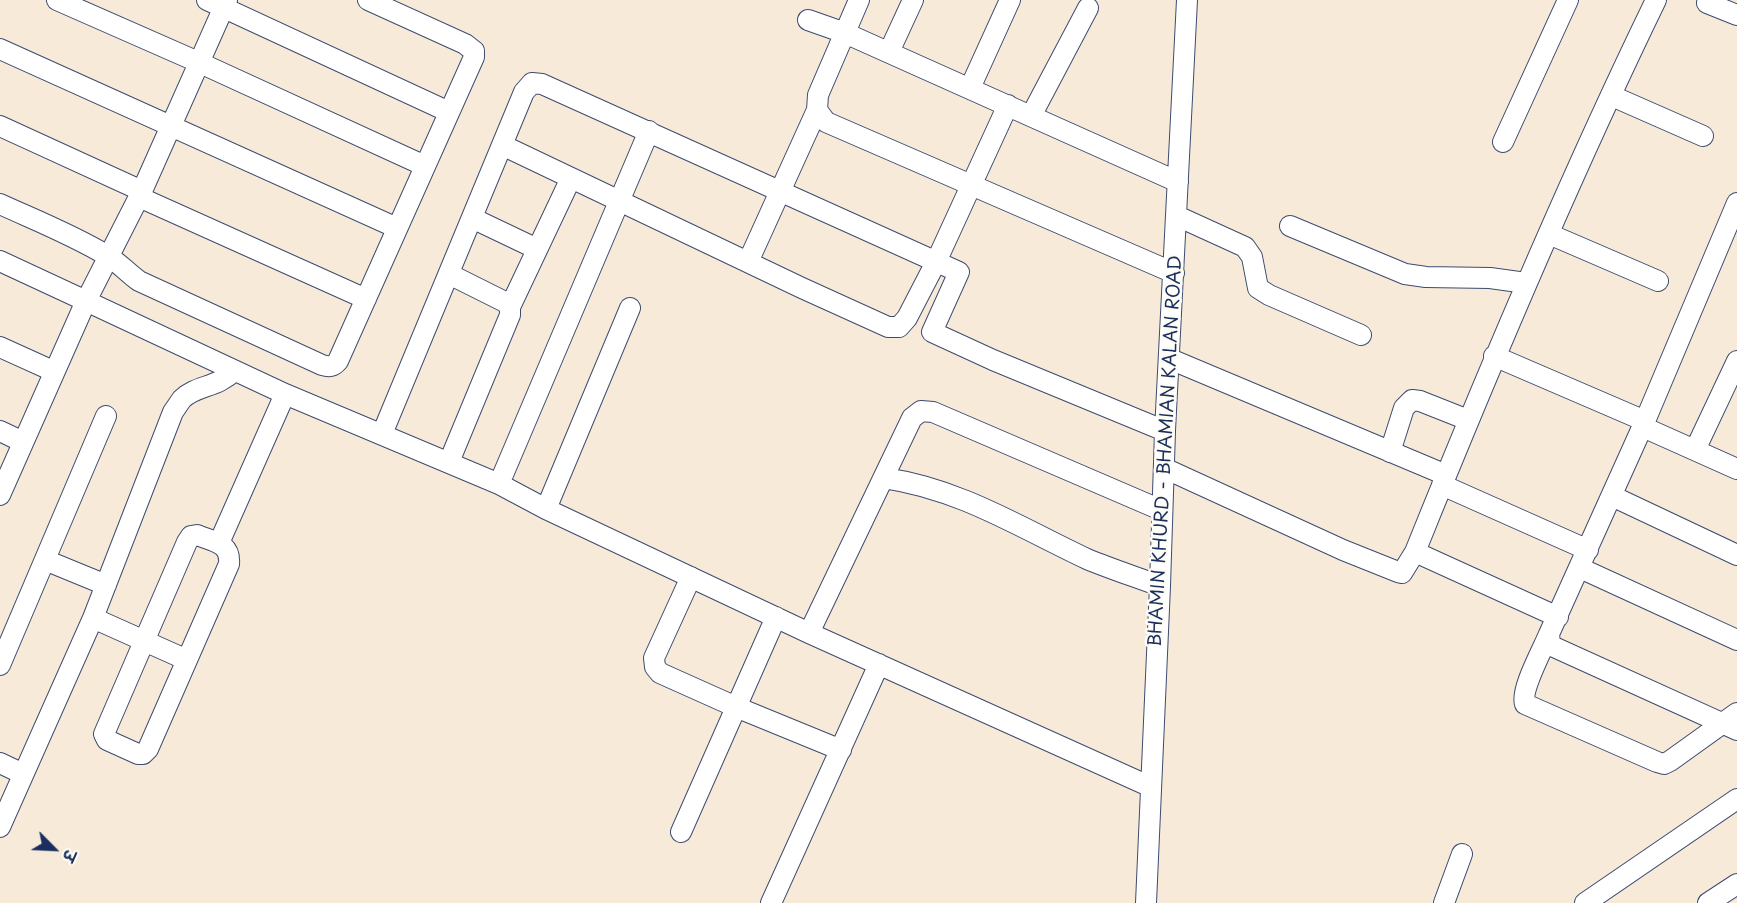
<!DOCTYPE html>
<meta charset="utf-8">
<style>
body{margin:0}
#map{position:relative;width:1737px;height:903px;overflow:hidden;background:#f8ead8;font-family:"Playpen Sans","Playpen Sans Deva",sans-serif}
canvas{display:block}
.north{position:absolute;left:24px;top:819px;width:60px;height:60px;-webkit-text-stroke:4px #fdfcf7;paint-order:stroke;rotate:114deg;font-size:16px;font-weight:700;line-height:24px;text-align:center;color:#1b2f5e}
.north::after{content:'';display:block;margin:auto;width:21px;height:27px;background:#1b2f5e;clip-path:polygon(50% 0,100% 100%,50% 72%,0 100%)}
</style>
<div id="map">
<canvas width="1737" height="903"></canvas>
<div class="north">उ</div>
</div>
<script>
const ctx = document.querySelector('canvas').getContext('2d');
ctx.lineJoin = 'round';
function strokePath(path, color, width, dash) { ctx.strokeStyle = color; ctx.lineWidth = width; ctx.lineCap = dash ? 'butt' : 'round'; ctx.setLineDash(dash || []); ctx.stroke(path); }
function label(font, color, halo, rows, align = 'center') {
  ctx.font = font + ' "Playpen Sans",sans-serif'; ctx.lineWidth = 5; ctx.setLineDash([]); ctx.textBaseline = 'middle'; ctx.strokeStyle = halo; ctx.fillStyle = color; for (const [text, x, y, turn = 0] of rows) {
    ctx.save(); ctx.translate(x, y); ctx.rotate((+turn || 0) * Math.PI / 180); ctx.textAlign = isNaN(turn) ? turn : align; if (halo) ctx.strokeText(text, 0, 0); ctx.fillText(text, 0, 0); ctx.restore();
  }
}
const minor = new Path2D(`
 M57,0L198,62L425,166
 M207,0L449,112
 M859,0L818,95L817,110L826,122L1174,273
 M1707,3L1737,15
 M808,20L845,33L1178,182
 M0,49L397,228
 M889,52L913,0
 M970,88L1010,0
 M1612,96L1703,136
 M1031,116L1088,8
 M0,126L142,191
 M1503,142L1568,0
 M502,145L802,288L888,327H899L907,318L936,262L1008,105
 M139,197L366,299
 M1737,203L1645,421L1549,634L1550,644L1554,647L1737,730
 M0,204C35,220 73,235 106,255C118,262 128,273 139,281L322,365C329,367 333,367 338,361L474,57V51L465,44L368,0
 M1177,216L1245,247L1252,257L1258,288L1269,295L1361,335
 M472,218L537,249
 M1290,226L1405,274L1426,277L1490,278L1526,283
 M1549,234L1658,281
 M0,261L86,301L142,191L227,0
 M748,262L817,110
 M449,274L505,302L510,307V315L449,462
 M510,307L571,178
 M0,347L53,371
 M1494,356L1645,421
 M1170,359L1446,475
 M1643,427L1737,469
 M0,431L23,442
 M382,434L524,92L532,83L542,84L959,272L932,332L993,360L1165,431
 M1695,450L1737,361
 M1390,452L1404,408L1412,400L1420,401L1468,420
 M1164,468L1343,550L1398,572L1402,573L1415,552C1490,366 1568,181 1656,0
 M884,478C960,489 1019,527 1087,559C1111,569 1136,577 1160,586
 M499,484L649,131
 M1442,485L1588,550
 M0,495L86,301L285,394L499,484L546,509L809,633L1151,787
 M1612,496L1737,555
 M546,509L630,308
 M197,535C214,542 231,543 229,564L148,749L143,754H138L107,740L104,734L187,542L191,536Z
 M219,543L285,394
 M1415,552L1558,617
 M45,560L106,585
 M1580,568L1737,640
 M691,577L654,658L655,667L660,673L736,707L841,750
 M93,618L187,660
 M809,633L912,418L921,411L933,412L1161,510
 M1549,634C1543,649 1520,690 1525,704L1657,762L1664,764L1670,761L1737,713
 M0,665L106,416
 M0,763L23,774
 M0,827L93,618L173,412C176,408 179,403 182,399C196,385 217,388 234,371
 M681,832L776,617
 M771,903L879,664
 M1146,903L1160,586L1165,431L1187,0
 M1444,903L1462,854
 M1585,903L1737,799
 M1708,903L1737,884`);
strokePath(minor, '#3c4b70', 22);
strokePath(minor, '#fff', 20);
label('18px', '#1b2f5e', '#fdfcf7', [
 ["BHAMIN KHURD - BHAMIAN KALAN ROAD",1166,451,-87]
]);
</script>
